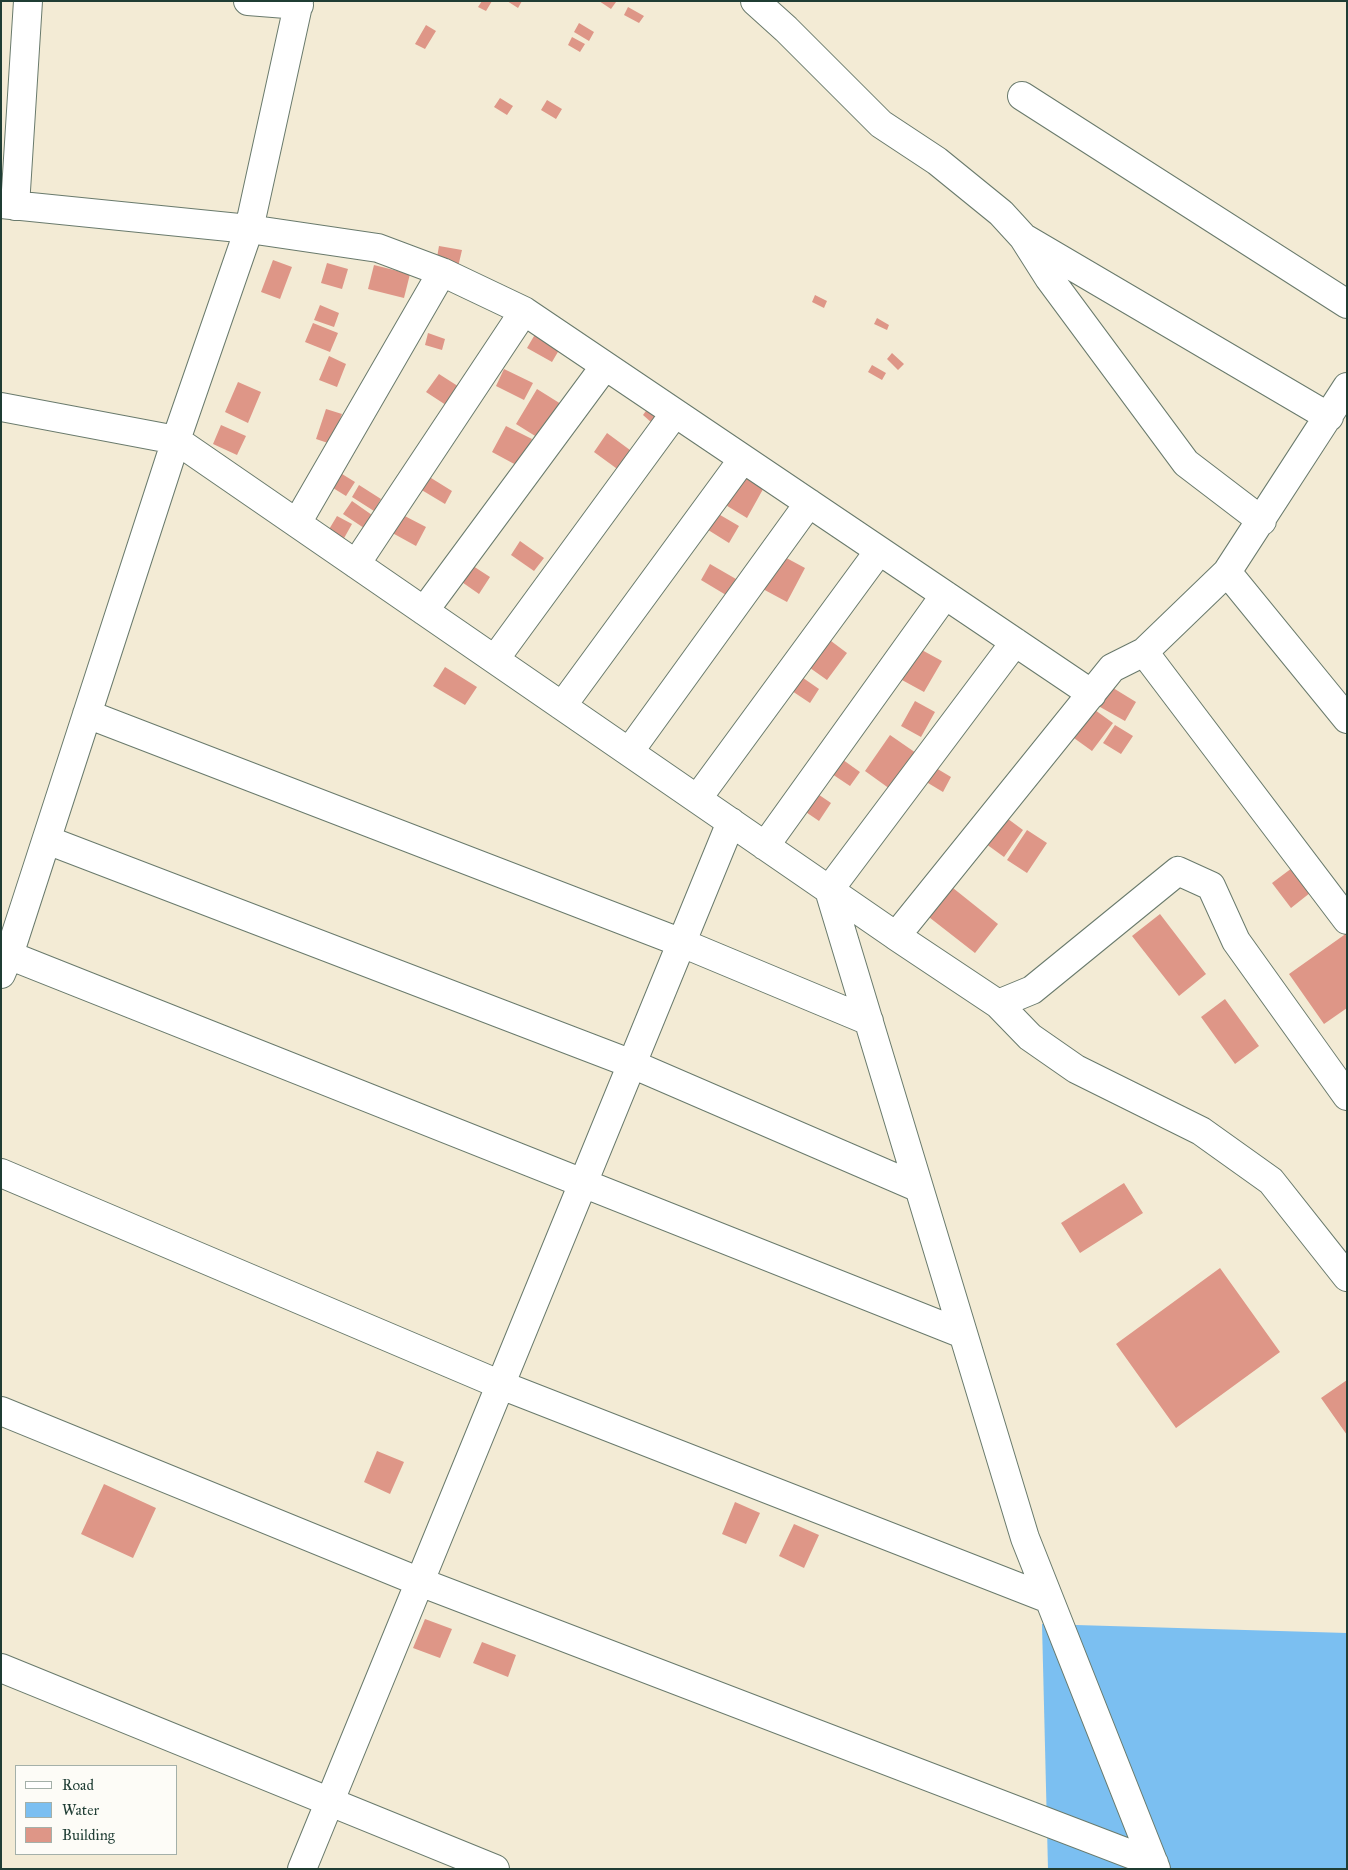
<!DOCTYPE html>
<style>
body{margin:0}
#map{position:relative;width:1348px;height:1870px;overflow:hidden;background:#f3ebd5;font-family:"IM FELL Great Primer",serif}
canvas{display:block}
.frame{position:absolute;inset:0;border:2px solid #1f3d34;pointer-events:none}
.legend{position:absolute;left:15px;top:1765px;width:162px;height:90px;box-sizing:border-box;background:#fdfcf7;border:1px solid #a4b0a9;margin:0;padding:6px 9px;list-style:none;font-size:15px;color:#1f3d34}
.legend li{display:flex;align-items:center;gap:10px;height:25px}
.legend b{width:25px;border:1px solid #a4b0a9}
</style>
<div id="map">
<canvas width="1348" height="1870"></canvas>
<div class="frame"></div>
<ul class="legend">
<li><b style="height:6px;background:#fff"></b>Road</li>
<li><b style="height:14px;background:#7bbff1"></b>Water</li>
<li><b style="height:14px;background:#de9687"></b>Building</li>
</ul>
</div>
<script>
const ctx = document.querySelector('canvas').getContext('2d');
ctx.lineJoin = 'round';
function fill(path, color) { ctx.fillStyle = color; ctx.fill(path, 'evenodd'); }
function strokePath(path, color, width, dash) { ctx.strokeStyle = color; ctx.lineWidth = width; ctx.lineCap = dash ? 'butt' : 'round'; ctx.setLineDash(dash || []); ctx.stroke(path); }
fill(new Path2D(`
 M1042,1624L1347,1633V1869H1048Z`), '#7bbff1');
fill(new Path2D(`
 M482,1H492L486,11L478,7Z
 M507,1H522L518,8Z
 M599,1H615L616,2L611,9Z
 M628,7L644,16L639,23L624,15Z
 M579,23L594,32L589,41L574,32Z
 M426,25L436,31L425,49L415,44Z
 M572,37L585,44L580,52L568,45Z
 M500,98L513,106L507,115L494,107Z
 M547,100L562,109L556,119L541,110Z
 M439,246L462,250L458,267L436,263Z
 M273,260L292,267L280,299L261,292Z
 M327,263L348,269L342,289L321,283Z
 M374,265L410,274L404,298L368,289Z
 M815,295L827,301L824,308L812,302Z
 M320,305L339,313L334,327L314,320Z
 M877,318L889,325L887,330L874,324Z
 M313,323L338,333L330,352L305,342Z
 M537,331L562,345L552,362L527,348Z
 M428,333L445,339L442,350L425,345Z
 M892,353L904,364L898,370L887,359Z
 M329,356L346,364L337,387L319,380Z
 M872,365L886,373L882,380L868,372Z
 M504,369L533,383L524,400L496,386Z
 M439,374L464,390L452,409L426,392Z
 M238,382L261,392L248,423L225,412Z
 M537,389L561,404L540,439L516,424Z
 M653,401L664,409L652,423L643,415Z
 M326,409L342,414L331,444L316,439Z
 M221,425L246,436L237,455L213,444Z
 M506,426L532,439L518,466L492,452Z
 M607,433L634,453L620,471L594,452Z
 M334,469L355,482L346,496L325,483Z
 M745,469L767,482L747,518L724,504Z
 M423,473L452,491L445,504L415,486Z
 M359,485L381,499L374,511L352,497Z
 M352,501L372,515L364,528L343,514Z
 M397,512L426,527L416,546L387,530Z
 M715,512L739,526L729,543L705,528Z
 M337,516L352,524L343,540L328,531Z
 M520,541L544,558L534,571L511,555Z
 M779,554L805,568L787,602L761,588Z
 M470,564L490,577L479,594L459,580Z
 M710,564L736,579L726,595L701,580Z
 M823,635L847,653L827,680L803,663Z
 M920,649L942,661L924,692L902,680Z
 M445,667L477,687L465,705L433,686Z
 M796,673L819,689L810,703L786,687Z
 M1105,683L1136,702L1125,721L1093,703Z
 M915,701L935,712L921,737L901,726Z
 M1088,705L1113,723L1092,751L1067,733Z
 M1115,725L1133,736L1121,754L1103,743Z
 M890,735L916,753L890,789L865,771Z
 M839,757L860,772L850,786L829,772Z
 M931,765L951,777L943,792L923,780Z
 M809,788L831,803L819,821L797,806Z
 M1000,813L1023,830L1004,857L982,841Z
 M1027,830L1047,843L1027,873L1007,860Z
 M1296,865L1315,889L1291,908L1272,883Z
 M948,884L998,924L975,953L925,914Z
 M1160,914L1206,974L1179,996L1132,936Z
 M1347,933V1008L1324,1024L1289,974Z
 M1225,999L1259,1046L1235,1064L1201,1017Z
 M1124,1183L1143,1213L1080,1253L1061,1223Z
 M1220,1268L1280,1352L1176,1428L1116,1344Z
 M1347,1380V1435L1321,1398Z
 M377,1451L404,1462L390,1494L364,1482Z
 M104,1484L156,1508L133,1558L81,1534Z
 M735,1502L760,1513L746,1544L722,1534Z
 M794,1524L819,1535L804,1568L779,1556Z
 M425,1619L452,1629L440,1658L413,1648Z
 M482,1642L516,1655L508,1677L473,1663Z`), '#de9687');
const street = new Path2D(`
 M248,1L299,5
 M299,1L249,229L176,440L896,936L1112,668L1144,652L1227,572L1347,387
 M755,1L786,29L881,124L937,161L1001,213L1023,237L1049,278L1186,463L1262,521
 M1022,96L1347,304
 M1,204L249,229L378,248L442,272L524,311L1092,694
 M15,206L28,1
 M1026,239L1329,417
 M1,407L176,440L9,955L1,974
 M297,523L442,272
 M356,564L524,311
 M1227,572L1347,719
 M424,611L605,366
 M1015,642L829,890L1025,1538L1156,1869
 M1144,652L1347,920
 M495,659L675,413
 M562,706L743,459
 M87,714L682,943L869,1021
 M629,752L809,503
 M697,799L879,551
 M47,840L632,1064L919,1188
 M765,846L945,595
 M896,936L998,1004L1032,990L1178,871L1211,886L1236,941L1347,1096
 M1,952L963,1334
 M998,1004L1030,1037L1076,1069L1201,1131L1271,1181L1347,1277
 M1,1173L501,1385L1049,1599
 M1,1411L420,1582L1154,1863
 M1,1668L495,1869
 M302,1869L731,822`);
strokePath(street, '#697a6c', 30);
strokePath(street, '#fff', 28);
</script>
